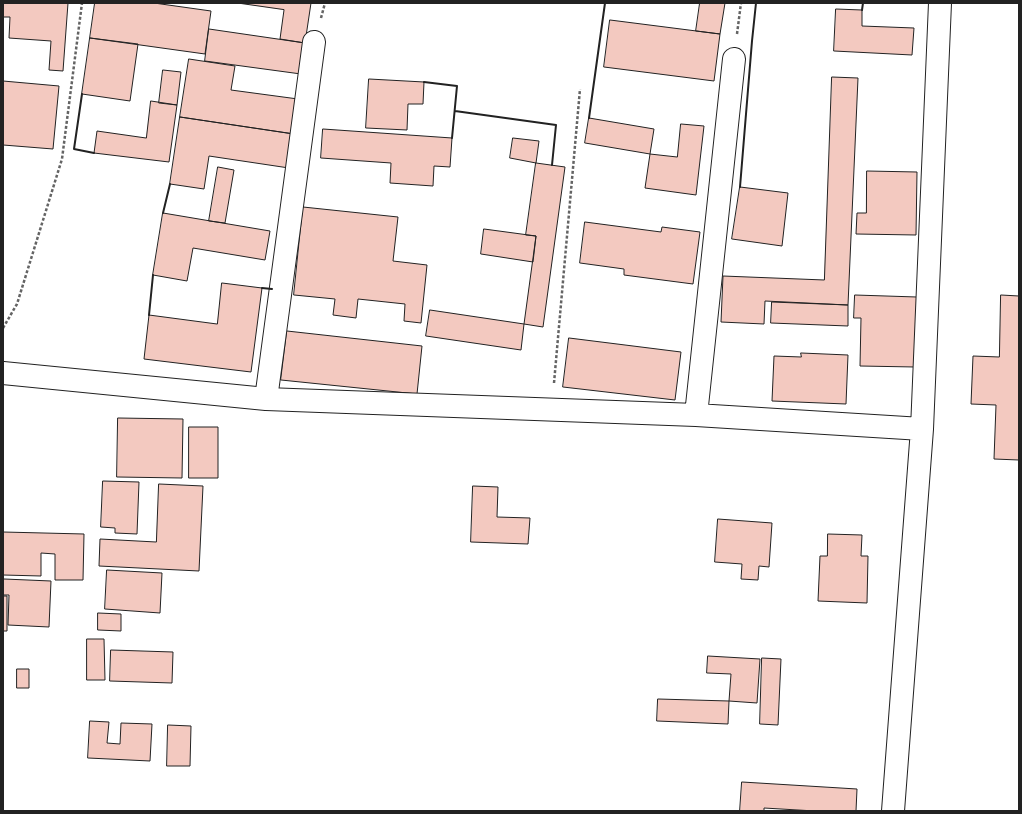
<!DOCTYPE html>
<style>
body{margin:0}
#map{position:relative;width:1022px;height:814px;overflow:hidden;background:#fff;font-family:"Libre Baskerville",serif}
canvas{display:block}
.frame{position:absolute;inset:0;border:4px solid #222;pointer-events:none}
</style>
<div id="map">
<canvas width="1022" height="814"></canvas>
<div class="frame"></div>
</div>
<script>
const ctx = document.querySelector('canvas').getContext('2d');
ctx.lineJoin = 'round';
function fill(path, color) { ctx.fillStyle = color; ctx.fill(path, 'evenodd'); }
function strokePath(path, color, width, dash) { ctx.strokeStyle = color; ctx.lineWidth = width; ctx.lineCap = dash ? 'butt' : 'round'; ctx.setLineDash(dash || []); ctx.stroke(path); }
const building = new Path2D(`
 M3,3H68L63,71L49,70L51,41L9,38L10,17H3Z
 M95,3H154L211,11L205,54L90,38Z
 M238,3H311L305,43L280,39L284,10Z
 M700,3H725L720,34L696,31Z
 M836,9L862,10V26L914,28L912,55L834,51Z
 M610,20L720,34L714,81L604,67Z
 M209,29L305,43L301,74L205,61Z
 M90,38L138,44L130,101L82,94Z
 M189,59L235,66L231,90L298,99L294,134L180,117Z
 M163,70L181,72L177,105L159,103Z
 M832,77L858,78L848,305L765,301L764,324L721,322L723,276L824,280Z
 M369,79L424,82L423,104H408L407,130L366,128Z
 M3,81L59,86L53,149L3,145Z
 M151,101L177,105L169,162L94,153L97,131L146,138Z
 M180,117L294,134L289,168L209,156L204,189L170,184Z
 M589,118L654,129L650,154L585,143Z
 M681,124L704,126L696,195L645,188L650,154L677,157Z
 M323,129L452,138L450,167L434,166L433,186L390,183L391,163L321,158Z
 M513,138L539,141L536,163L510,158Z
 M536,163L565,167L543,327L524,324L536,236L526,235Z
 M218,167L234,170L225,223L209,221Z
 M867,171L917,172L916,235L856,234L857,213H866Z
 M740,187L788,193L782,246L732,239Z
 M303,207L398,217L393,261L427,265L421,323L404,321L405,304L358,299L356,318L333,315L335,299L294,295Z
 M163,213L270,231L265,260L193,248L187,281L153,275Z
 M585,222L661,232L662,227L700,232L693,284L624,275V269L580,263Z
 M484,229L536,236L533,262L481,254Z
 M222,283L262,288L251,372L144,359L149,315L217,324Z
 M855,295L917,297L915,367L860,366L861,318H854Z
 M1001,295L1019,296V460L994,459L996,405L971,404L973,356L999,357Z
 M772,302L848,305V326L771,323Z
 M430,310L524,324L521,350L426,336Z
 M287,331L422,346L417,394L281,380Z
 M569,338L681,352L675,400L563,387Z
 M801,353L848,355L846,404L772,401L774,356L801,357Z
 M118,418L183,419L182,478L117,477Z
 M189,427H218V478H189Z
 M103,481L139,482L137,534L115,533V528L101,527Z
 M159,484L203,486L199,571L99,566L100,539L156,542Z
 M473,486L498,487L497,517L530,518L528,544L471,542Z
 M718,519L772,523L769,567L759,566L758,580L741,579L742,564L715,562Z
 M3,532L84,534L83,580H55V554L41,553V576L3,575Z
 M828,534L862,535L861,556H868L867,603L818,601L820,556H827Z
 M107,570L162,573L160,613L105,609Z
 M4,579L51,581L49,627L8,625L9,595H3Z
 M3,596H7V631H3Z
 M98,613L121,614V631L98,630Z
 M87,639H104L105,680H87Z
 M111,650L173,652L172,683L110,681Z
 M708,656L760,659L757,703L729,701L731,674L707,673Z
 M762,658L781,659L778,725L760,724Z
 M17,669H29V688H17Z
 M658,699L729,701L728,724L657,721Z
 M90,721L109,722L107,743L120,744L121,723L152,724L150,761L88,758Z
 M168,725L191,726L190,766H167Z
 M742,782L857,789L856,811H815L764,808V811H740Z`);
fill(building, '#f3c9c0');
strokePath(building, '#222', 1);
const minor = new Path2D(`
 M3,373L266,399L696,415L922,429
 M266,399L314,42
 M696,415L734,59
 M893,811L922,429L940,3`);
strokePath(minor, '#222', 24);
strokePath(new Path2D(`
 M321,18L325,3
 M737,34L741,3
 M3,328L17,304L62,159L82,3
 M554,383L580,89`), '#646464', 2.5, [3, 2]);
strokePath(minor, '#fff', 22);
strokePath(new Path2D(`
 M862,10L863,3
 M424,82L457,86L452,138
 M82,94L74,149L94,153
 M455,111L556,125L552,165
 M589,118L605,3
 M740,187L752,41L756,3
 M163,213L170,184
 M262,288L272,289
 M149,315L153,275`), '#222', 2);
</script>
